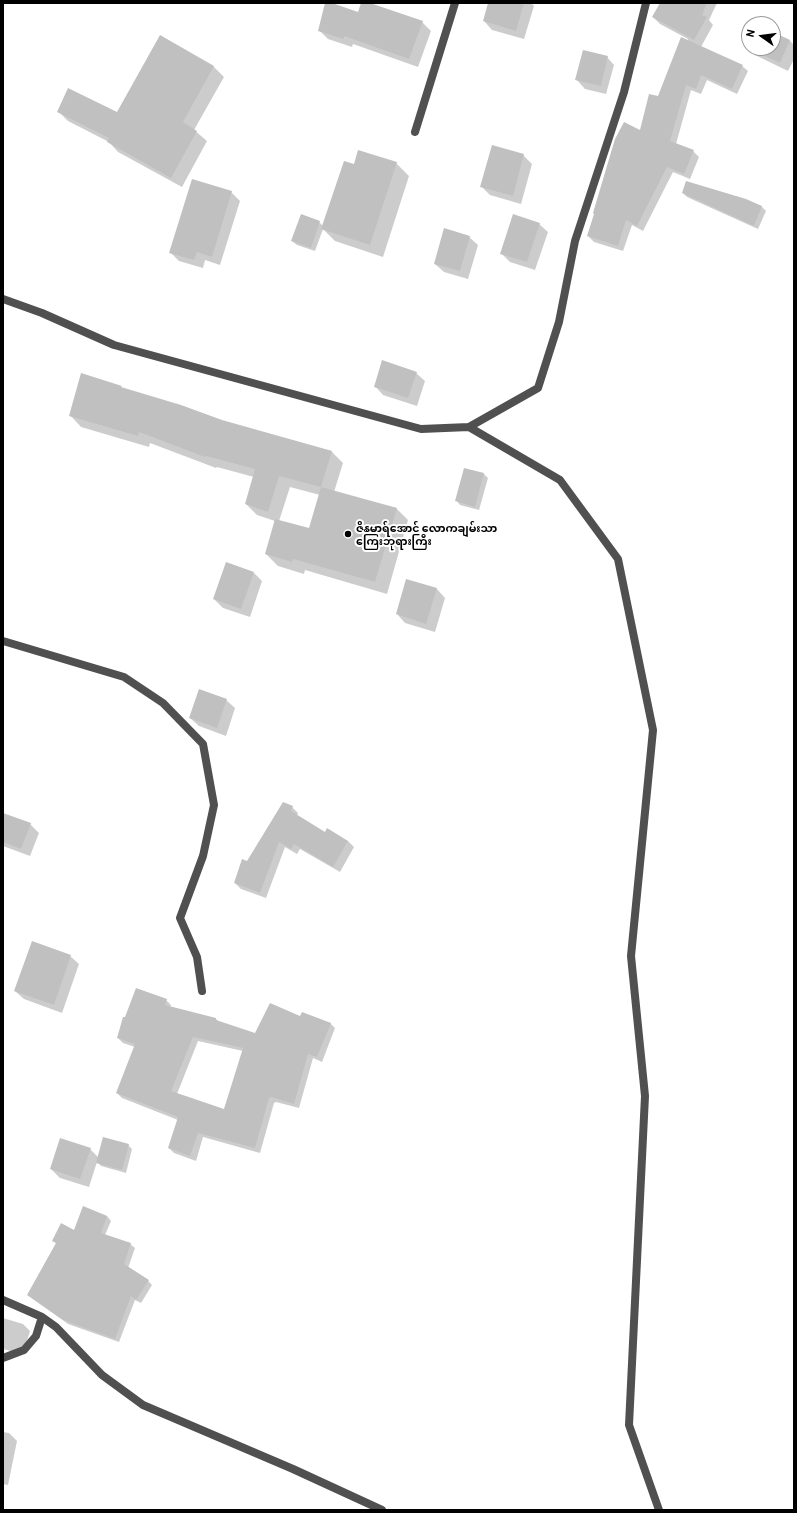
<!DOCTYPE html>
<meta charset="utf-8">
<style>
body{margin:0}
#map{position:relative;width:797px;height:1513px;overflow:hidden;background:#fff;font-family:Barlow,sans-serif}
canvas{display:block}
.frame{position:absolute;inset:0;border:4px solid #000;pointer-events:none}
.north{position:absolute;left:741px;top:16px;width:40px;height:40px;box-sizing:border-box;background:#fff;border:1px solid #999;border-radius:50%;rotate:284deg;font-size:11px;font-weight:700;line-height:16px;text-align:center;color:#000}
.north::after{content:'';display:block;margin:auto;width:14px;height:18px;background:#000;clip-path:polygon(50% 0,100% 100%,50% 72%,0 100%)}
</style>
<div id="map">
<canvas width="797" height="1513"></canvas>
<div class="frame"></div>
<div class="north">N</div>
</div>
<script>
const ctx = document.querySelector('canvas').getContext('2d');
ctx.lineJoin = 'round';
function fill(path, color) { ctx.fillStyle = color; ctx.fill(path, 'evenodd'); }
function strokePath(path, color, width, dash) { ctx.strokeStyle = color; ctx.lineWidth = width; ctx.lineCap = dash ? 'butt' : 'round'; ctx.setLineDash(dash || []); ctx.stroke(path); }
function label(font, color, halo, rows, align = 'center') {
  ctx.font = font + ' Barlow,"Noto Sans Myanmar",sans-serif'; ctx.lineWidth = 4; ctx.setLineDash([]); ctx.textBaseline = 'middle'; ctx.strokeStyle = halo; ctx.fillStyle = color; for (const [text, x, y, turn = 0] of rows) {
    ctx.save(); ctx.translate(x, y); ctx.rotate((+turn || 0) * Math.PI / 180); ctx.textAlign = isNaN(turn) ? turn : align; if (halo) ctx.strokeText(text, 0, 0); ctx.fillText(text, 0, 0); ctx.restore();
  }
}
fill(new Path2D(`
 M326,3L358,14L362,3H367L422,22L431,31L418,67L353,44L352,47L328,39L319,30Z
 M489,3H531L534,6L524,39L492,30L484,21Z
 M661,3H717L709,20L713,25L701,47L742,66L748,71L737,94L707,80L701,94L691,90L676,144L693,151L699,157L690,179L673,172L643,231L632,225L623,251L594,242L588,236L640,131L688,39L660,24L653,17Z
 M773,33L790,41L794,45V59L788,71L755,55L746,47L749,40V48H773Z
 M160,37L214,67L224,77L194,130L207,141L182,187L118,152L109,142L68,121L58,111L117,113Z
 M606,56L614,65L606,94L585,89L577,80Z
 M523,155L532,164L521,204L490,195L481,186Z
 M396,163L409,176L383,257L335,241L323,229L315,251L297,245L292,241L319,222L323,226Z
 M231,192L240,201L220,265L205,260L203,268L179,261L170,252Z
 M683,193L746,200L762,207L766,211L758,229L687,197Z
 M539,224L548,232L535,270L510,262L501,253Z
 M469,237L478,245L468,279L444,272L435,264Z
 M416,373L425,381L417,406L383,395L375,386Z
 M121,387L123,389L222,421L331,451L343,463L334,492L396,508L408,520L387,594L305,570L304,574L278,566L266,554L275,521L257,515L246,504L254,477L217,467L216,468L150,443L149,447L81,427L70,415ZM290,487L320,495L310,530L279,521Z
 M465,469L484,474L488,478L479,510L460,505L456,500Z
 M254,573L262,581L250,617L223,608L214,599Z
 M437,589L445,598L435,632L405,623L397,614Z
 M226,700L235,708L226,736L199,726L190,718Z
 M292,807L298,813L297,816L326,834L348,841L354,847L340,872L300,849L297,854L285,847L266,898L241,889L235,883L247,862Z
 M3,814L30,824L39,833L30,856L3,846Z
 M70,956L79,964L62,1013L24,999L15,991Z
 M166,1000L171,1005L170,1008L216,1019L219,1022L256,1035L301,1018L330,1023L335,1028L322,1062L313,1058L299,1108L276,1102L274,1103L260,1153L203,1137L196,1161L174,1153L169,1148L178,1120L122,1098L117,1093L135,1047L123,1043L118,1038ZM198,1041L243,1051L224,1110L177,1094Z
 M128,1145L132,1149L126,1173L101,1166L97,1162L89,1187L60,1178L51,1169L90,1149L99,1158Z
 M84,1207L107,1216L111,1221L105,1235L130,1244L135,1248L128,1268L148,1281L152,1285L141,1303L135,1300L119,1342L68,1324L28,1295L57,1244L53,1241L74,1231Z
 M3,1318L23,1324L30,1331L23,1354L3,1349Z
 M3,1432L9,1433L17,1441L8,1485L3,1484Z`), '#0003');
fill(new Path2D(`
 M325,3H332L358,12L361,3H370L423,21L409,59L344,36V39L318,31Z
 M488,3H524L516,31L483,21Z
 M660,3H707L702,15L707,17L694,40L652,17Z
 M773,32L790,40L780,63L745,47L749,38V48H773Z
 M160,35L214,66L183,122L197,131L171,178L107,142L109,138L57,112L68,88L117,112Z
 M681,37L743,65L732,89L701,75L696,89L686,85L670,141L694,150L684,174L667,167L637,226L626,220L618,246L587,236L594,214L593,213L615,139L624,122L640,130L649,94L658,96Z
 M583,50L608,56L601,86L575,80Z
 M492,145L524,154L513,196L480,187Z
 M358,150L397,162L370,245L321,229L344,161L354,164Z
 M192,179L232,191L212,257L197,252L194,260L169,253Z
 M686,181L746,199L762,206L754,226L682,193Z
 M301,214L320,221L311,248L291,241Z
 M513,214L540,223L527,262L500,254Z
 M444,228L470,236L460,271L434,264Z
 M382,360L417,372L408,398L374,387Z
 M81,373L122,386L121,387L181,405L222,420L332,451L321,487L279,476L268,512L245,504L255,469L206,456L205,457L139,432L138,436L69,416Z
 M464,468L484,473L475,507L455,501Z
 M321,487L397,508L375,582L293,559L292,562L265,554L275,519L309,528Z
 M226,562L254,572L241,609L213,599Z
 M406,579L437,588L426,624L396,614Z
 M199,689L227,699L217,728L189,718Z
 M283,802L293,806L291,811L325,832L327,828L348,841L333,867L294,844L291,849L279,842L260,893L234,883L242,859L247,861Z
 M3,813L31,823L21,849L3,842Z
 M32,941L71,955L54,1005L14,991Z
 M136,988L167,999L165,1005L216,1018V1020L255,1033L270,1003L300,1016L302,1012L331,1023L317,1057L308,1054L294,1104L271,1097L269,1098L255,1148L198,1133L190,1156L168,1148L178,1117L116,1093L135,1044L117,1038L123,1017H125ZM193,1037L243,1048L224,1109L171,1091Z
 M103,1137L129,1144L122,1170L96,1163Z
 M60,1138L91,1148L80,1179L50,1169Z
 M83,1206L107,1216L101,1233L131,1243L124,1264L149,1280L136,1300L131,1296L115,1339L63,1320L27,1295L56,1243L52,1241L61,1223L74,1230Z`), '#c0c0c0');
strokePath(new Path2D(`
 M415,132L455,3
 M3,299L42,313L114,345L421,429L469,427L538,388L559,322L575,241L624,92L646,3
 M469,427L560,480L618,559L653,730L631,956L645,1096L629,1425L659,1510
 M3,641L124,677L163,703L203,744L214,805L203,856L180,918L197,957L202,991
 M3,1300L42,1317L56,1327L102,1375L143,1405L293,1469L382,1510
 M3,1358L24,1350L36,1336L42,1317`), '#505050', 8);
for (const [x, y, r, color] of [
 [348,534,4,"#000"]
]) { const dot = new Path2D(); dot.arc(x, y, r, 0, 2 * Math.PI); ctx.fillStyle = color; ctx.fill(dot); strokePath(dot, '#fff', 1.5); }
label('bold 11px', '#000', '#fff', [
 ["ဇိနမာရ်အောင် လောကချမ်းသာ",356,528],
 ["ကြေးဘုရားကြီး",356,541]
], 'left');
</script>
